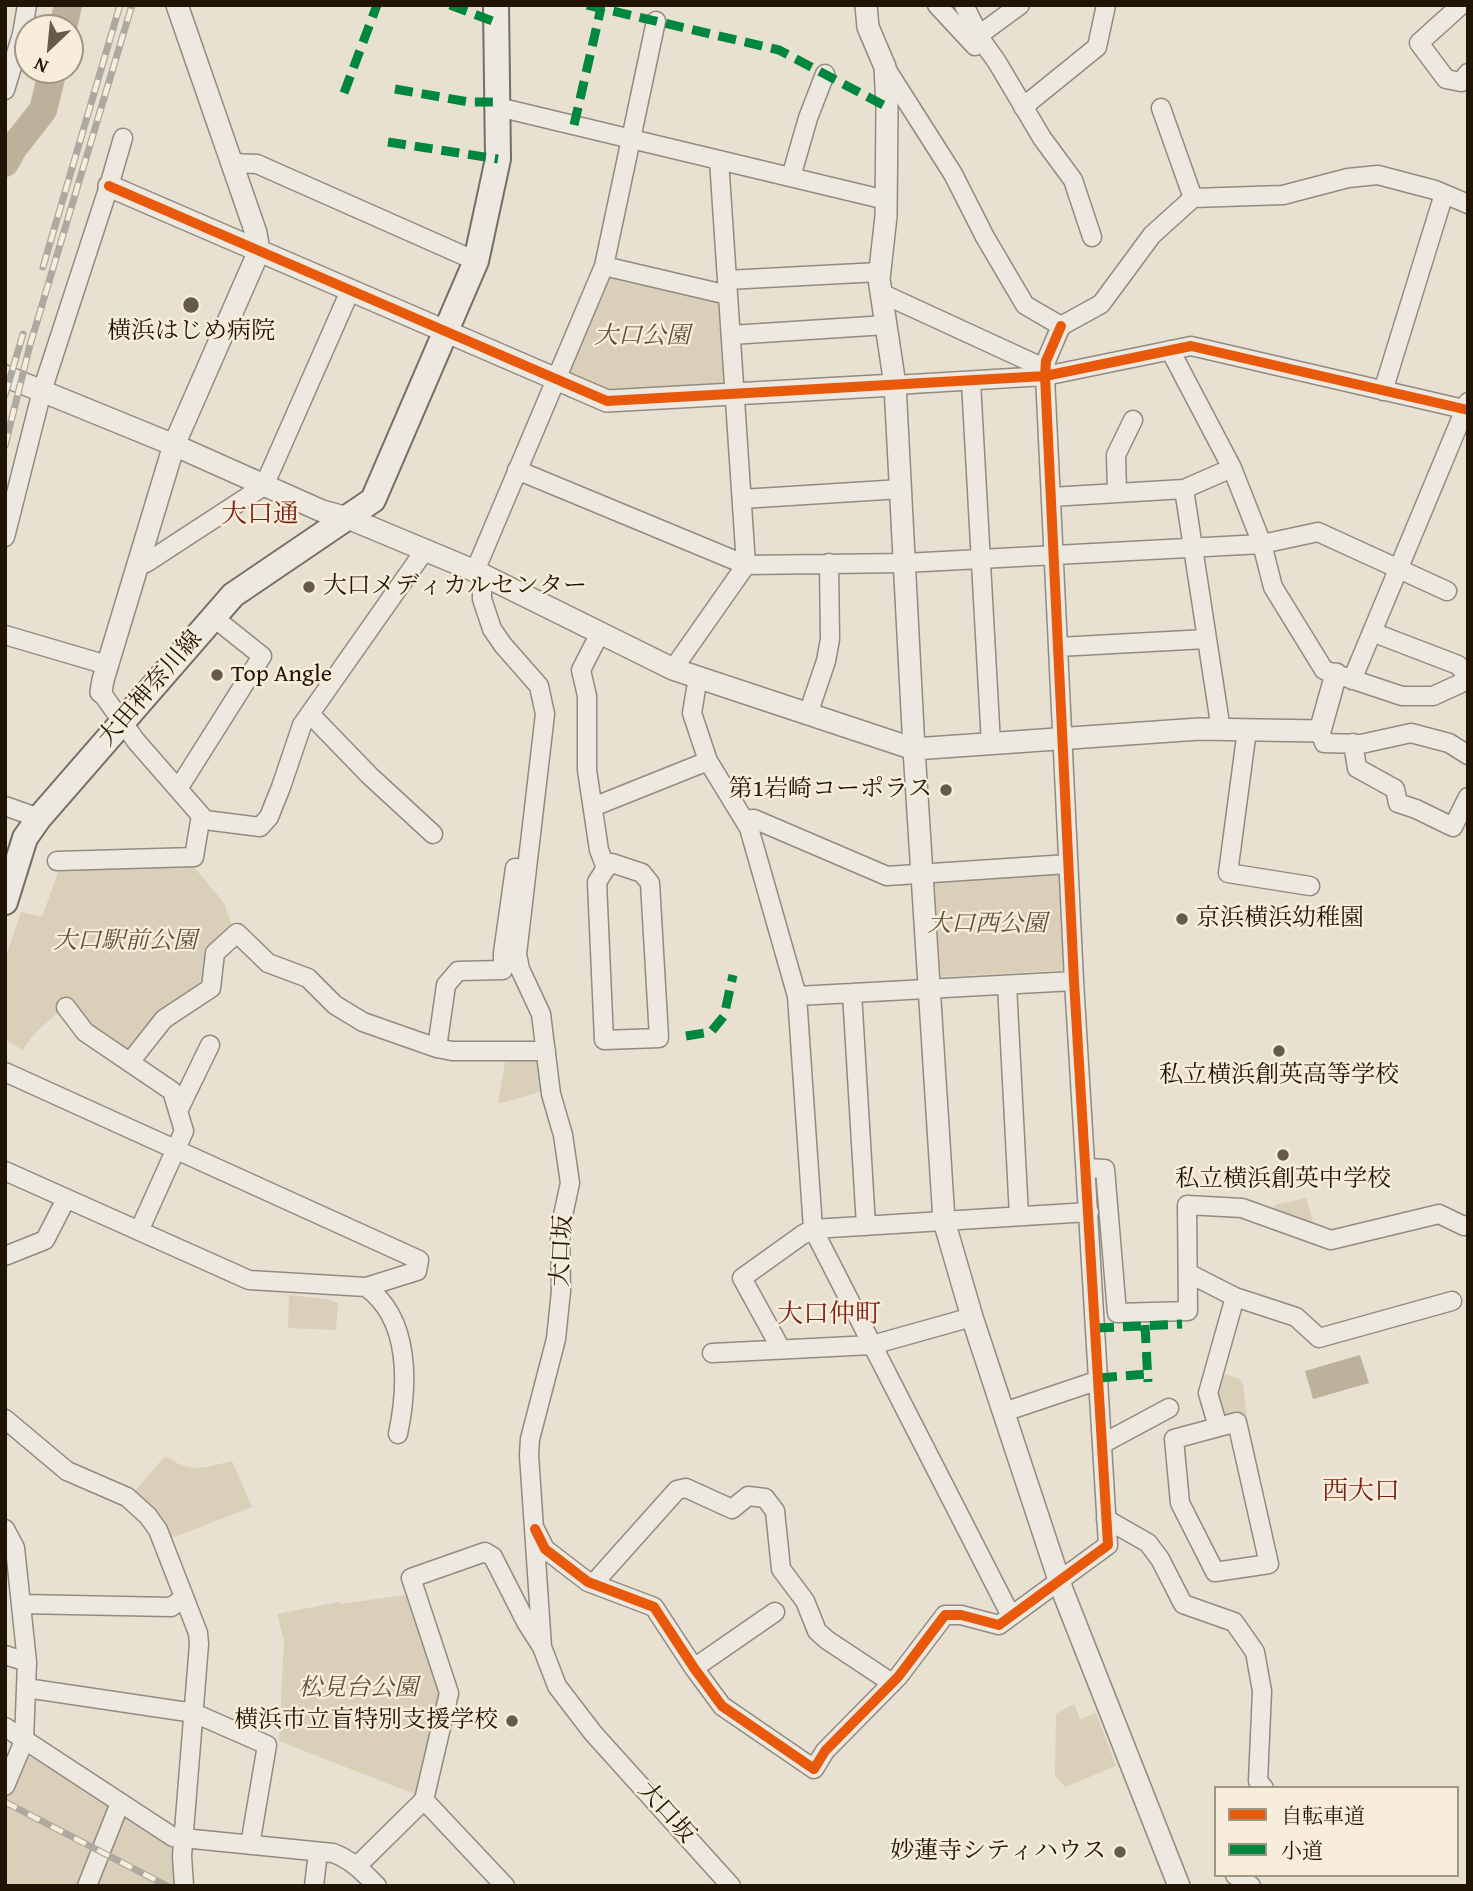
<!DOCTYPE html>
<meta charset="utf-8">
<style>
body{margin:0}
#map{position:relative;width:1473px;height:1891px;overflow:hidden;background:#e8e0d0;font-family:"Gentium Book Plus","Noto Serif JP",serif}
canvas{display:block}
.frame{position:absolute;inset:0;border:7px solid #201404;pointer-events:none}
.legend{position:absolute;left:1214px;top:1786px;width:245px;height:91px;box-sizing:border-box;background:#f7edda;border:2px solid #a19684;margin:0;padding:9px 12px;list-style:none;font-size:21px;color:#201404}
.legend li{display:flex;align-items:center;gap:14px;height:35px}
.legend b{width:35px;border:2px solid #a19684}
.north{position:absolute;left:14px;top:14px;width:70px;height:70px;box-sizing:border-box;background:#f7edda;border:2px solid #a19684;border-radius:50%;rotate:206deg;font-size:19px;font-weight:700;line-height:28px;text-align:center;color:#201404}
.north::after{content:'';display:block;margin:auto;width:24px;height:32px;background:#665b4b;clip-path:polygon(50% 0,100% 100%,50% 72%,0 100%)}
</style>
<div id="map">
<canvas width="1473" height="1891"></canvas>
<div class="frame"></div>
<ul class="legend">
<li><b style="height:9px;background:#e8590c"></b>自転車道</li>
<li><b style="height:9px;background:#00873e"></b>小道</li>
</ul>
<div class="north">N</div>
</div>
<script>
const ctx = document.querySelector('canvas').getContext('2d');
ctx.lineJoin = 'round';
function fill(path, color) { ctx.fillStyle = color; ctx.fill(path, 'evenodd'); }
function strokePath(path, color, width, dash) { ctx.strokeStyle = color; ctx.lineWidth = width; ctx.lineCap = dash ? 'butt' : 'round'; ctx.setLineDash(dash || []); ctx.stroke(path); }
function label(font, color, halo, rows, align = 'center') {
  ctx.font = font + ' "Gentium Book Plus","Noto Serif JP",serif'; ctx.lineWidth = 5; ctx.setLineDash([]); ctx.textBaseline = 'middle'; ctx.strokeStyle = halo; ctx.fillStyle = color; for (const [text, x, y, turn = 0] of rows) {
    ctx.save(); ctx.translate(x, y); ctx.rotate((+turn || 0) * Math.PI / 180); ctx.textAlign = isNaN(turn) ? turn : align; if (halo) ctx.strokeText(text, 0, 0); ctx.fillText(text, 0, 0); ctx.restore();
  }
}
fill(new Path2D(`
 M610,275L718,300L724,386L606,391L567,373Z
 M189,861L224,903L233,928L207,987L133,1052L94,1028L73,1000L36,1032L22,1050L5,1039V959L21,912L42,917L60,867Z
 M1063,872L1068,970L941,977L933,880Z
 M506,1056L539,1060L543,1091L498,1104Z
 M1306,1198L1315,1229L1275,1215L1274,1205Z
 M289,1295L327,1299L338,1303L336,1330L288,1328Z
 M1223,1374L1240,1379L1243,1385L1247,1415L1229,1419L1223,1416L1216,1393Z
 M165,1456C192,1474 203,1468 232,1461L252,1507L169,1539L163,1520L133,1493Z
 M405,1595L418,1629L424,1631L444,1695L417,1795L279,1741L284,1640L277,1614L339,1602L340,1604Z
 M1074,1704L1080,1719L1096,1713L1116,1766L1065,1787L1055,1776L1056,1714Z
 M26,1754L178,1848L180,1886H13L5,1882V1800Z`), '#dacfb8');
fill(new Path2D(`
 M1360,1355L1369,1383L1313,1399L1305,1371Z`), '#bdb19b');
strokePath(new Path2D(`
 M63,28L68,5
 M5,163L14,147L43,110L53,70`), '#bdb19b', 28);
const minor = new Path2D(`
 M937,5L975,46L982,41
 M964,5L982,41L997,62L1042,138L1073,180L1092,237
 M1461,5L1419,43L1446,79L1461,82L1468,73
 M979,35L1020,5
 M885,67L953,174L985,237L1025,305L1061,326L1101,304L1152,235L1193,198L1283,195L1348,178L1378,175L1435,190L1468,204
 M5,90L22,34L27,5
 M498,107L886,200
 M1023,107L1097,47L1106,5
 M1161,108L1193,198
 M232,163L257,164L476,261
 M791,177L808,118L825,74
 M604,266L728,295
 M727,280L879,272
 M881,293L1046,369
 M731,335L886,325
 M1170,350L1232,468L1262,544L1273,587L1324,670L1402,696H1433L1468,680
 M971,382L991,744
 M895,385L1045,376L1191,346L1468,410
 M1383,391L1444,194
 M517,470L746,565L905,563L1262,544L1318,532L1447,591
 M1184,489L1221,730
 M1117,493L1116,455L1133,420
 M1051,497L1184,489L1232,468
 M742,499L901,489
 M5,537L42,391L109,186L123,138
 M139,563H146L264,486L350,291
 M475,571L604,266L656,21
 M482,574V599L492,629L503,645L539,686L545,714L517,954L520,969L541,1014L551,1094L563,1135L570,1183L560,1229L561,1291L556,1339L530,1439L529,1455L542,1647L557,1686L593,1733L731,1886
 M1372,632L1458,665L1468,677
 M600,633L581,670L587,696V770L599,850L606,868L597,882L604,1040L659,1038L650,883L642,873L612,863L606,868
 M5,635L107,665
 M1058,647L1206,639
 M673,669L746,565L719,160
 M698,677L692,713L708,761L749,828L797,996L813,1229L1011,1616
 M1352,680L1468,402
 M101,692L136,741L205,820L260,827L269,817L281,787L302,725L425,550
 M310,714L370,776L433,834
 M808,714L826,661L830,639L829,563
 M1247,730L1228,873L1310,886
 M1320,731L1324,743L1361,744L1411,733L1449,743L1468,755
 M1353,743L1357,768L1395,789L1398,803L1416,809L1453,827L1468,797
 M178,789L262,656L213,617
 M5,806L39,818
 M593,807L708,761
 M744,820L754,819L887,876L1068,864
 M57,861L194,857L201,815
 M1007,985L1019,1216
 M852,993L866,1226
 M797,996L1074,981
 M66,1007L85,1032L172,1091L178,1111
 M437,1048L446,985L458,971L503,970V953L515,868L526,869
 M130,1062L164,1019L211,988L215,953L237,933L268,963L308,978L335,1005L363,1022L437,1048L452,1051H546
 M5,1072L419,1260L417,1271L366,1287L249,1280L5,1171
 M1086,1168L1105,1169L1117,1313L1188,1311L1187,1205L1242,1208L1331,1240L1439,1214L1464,1226L1468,1225
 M139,1231L184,1131L178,1111L210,1045
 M5,1256L45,1240L66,1199
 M1188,1273L1235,1297L1296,1317L1319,1338L1452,1301
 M366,1287C411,1319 408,1386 398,1434
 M781,1349L742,1278L802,1235L813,1229L1089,1212
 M712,1353L872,1345L972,1317
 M1004,1412L1099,1380
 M5,1419L67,1471L127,1497L148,1516L158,1530L198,1633L199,1644L182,1856L184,1886
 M1237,1422L1269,1564L1215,1572L1180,1503L1174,1439Z
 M1218,1427L1208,1393L1235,1297
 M1102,1444L1169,1408
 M1106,1519L1148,1543L1160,1559L1183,1604L1234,1622L1255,1652L1262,1691L1258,1781L1264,1788
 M5,1529L15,1548L27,1662L24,1741L5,1786
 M535,1529L545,1549L588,1582L654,1607L694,1668L722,1706L814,1769L825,1751L898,1677L945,1615H961L999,1625L1108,1545L1074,981L1045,376L1046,361L1061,326
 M593,1584L677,1490L686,1488L732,1509L748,1496L765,1498L775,1511L781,1569L805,1601L817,1631L827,1640L892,1683
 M21,1604L171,1607L184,1598
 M5,1655L27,1662
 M694,1668L775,1612
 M26,1688L194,1713L267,1745L250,1845
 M5,1727L173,1837L333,1853C352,1860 363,1872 377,1886
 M357,1866L424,1800
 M1235,1875L1251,1886
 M87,1886L120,1803
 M314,1886L318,1852
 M505,1886L424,1800L449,1693L411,1578L485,1552L493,1557L526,1622L542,1647`);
const tertiary = new Path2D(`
 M866,5L868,27L885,67L887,107L886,216L879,279L895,385L914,749L944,1221L972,1317L1063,1592L1179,1886
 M109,186L607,401L895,385
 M5,376L174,445L322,511L348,518L475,571L673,669L914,749L1199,729L1320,731L1336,674
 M101,692L103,680L174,445L259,251L256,233L177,5`);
const secondary = new Path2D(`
 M5,902L25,838L39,818L233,595L373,500L476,261L498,159L496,5`);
strokePath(minor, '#918b80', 21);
strokePath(tertiary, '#918b80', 24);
strokePath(secondary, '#756f65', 28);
strokePath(minor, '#ede8e0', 18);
strokePath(tertiary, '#ede8e0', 21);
strokePath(secondary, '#ede8e0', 24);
const rail = new Path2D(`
 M43,267L120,5
 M5,395L23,334
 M5,446L30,345L132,5
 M5,1802L167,1886`);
strokePath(rail, '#aea9a0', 7);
strokePath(rail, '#f7edda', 4.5, [13]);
strokePath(new Path2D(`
 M450,5L495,22
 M587,5L779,50L887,107
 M395,89L469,102H498
 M344,93L377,5
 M574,125L601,8
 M388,142L498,159
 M686,1036L711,1032L724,1016L733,975
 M1145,1325L1148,1382
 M1096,1328L1182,1324
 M1099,1378L1147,1374`), '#00873e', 9, [18, 9]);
strokePath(new Path2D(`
 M109,186L607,401L1045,376L1191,346L1468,410
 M535,1529L545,1549L588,1582L654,1607L694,1668L722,1706L814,1769L825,1751L898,1677L945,1615H961L999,1625L1108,1545L1074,981L1045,376L1046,361L1061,326`), '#e8590c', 10);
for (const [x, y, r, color] of [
 [191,305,9,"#665b4b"],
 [309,587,7,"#665b4b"],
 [217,675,7,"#665b4b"],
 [946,790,7,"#665b4b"],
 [1182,919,7,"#665b4b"],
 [1279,1051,7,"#665b4b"],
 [1283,1155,7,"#665b4b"],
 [512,1721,7,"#665b4b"],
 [1120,1852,7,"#665b4b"]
]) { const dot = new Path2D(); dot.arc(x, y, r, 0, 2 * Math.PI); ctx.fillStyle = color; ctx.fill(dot); strokePath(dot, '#f7edda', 2.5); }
label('24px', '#201404', '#f7edda', [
 ["横浜はじめ病院",191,332],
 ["大口メディカルセンター",323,587,"left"],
 ["Top Angle",231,675,"left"],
 ["第1岩崎コーポラス",932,790,"right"],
 ["京浜横浜幼稚園",1196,919,"left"],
 ["私立横浜創英高等学校",1279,1076],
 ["私立横浜創英中学校",1283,1180],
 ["横浜市立盲特別支援学校",498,1721,"right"],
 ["妙蓮寺シティハウス",1106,1852,"right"]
]);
label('italic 24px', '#5d513c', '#f7edda', [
 ["大口公園",642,337],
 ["大口西公園",987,925],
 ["大口駅前公園",125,942],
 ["松見台公園",358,1689]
]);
label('24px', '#201404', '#f7edda', [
 ["大田神奈川線",151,689,-49],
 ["大口坂",563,1251,-87],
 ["大口坂",666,1813,48]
]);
label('26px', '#7a1f14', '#f7edda', [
 ["大口通",260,515],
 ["大口仲町",829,1315],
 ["西大口",1361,1492]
]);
</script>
